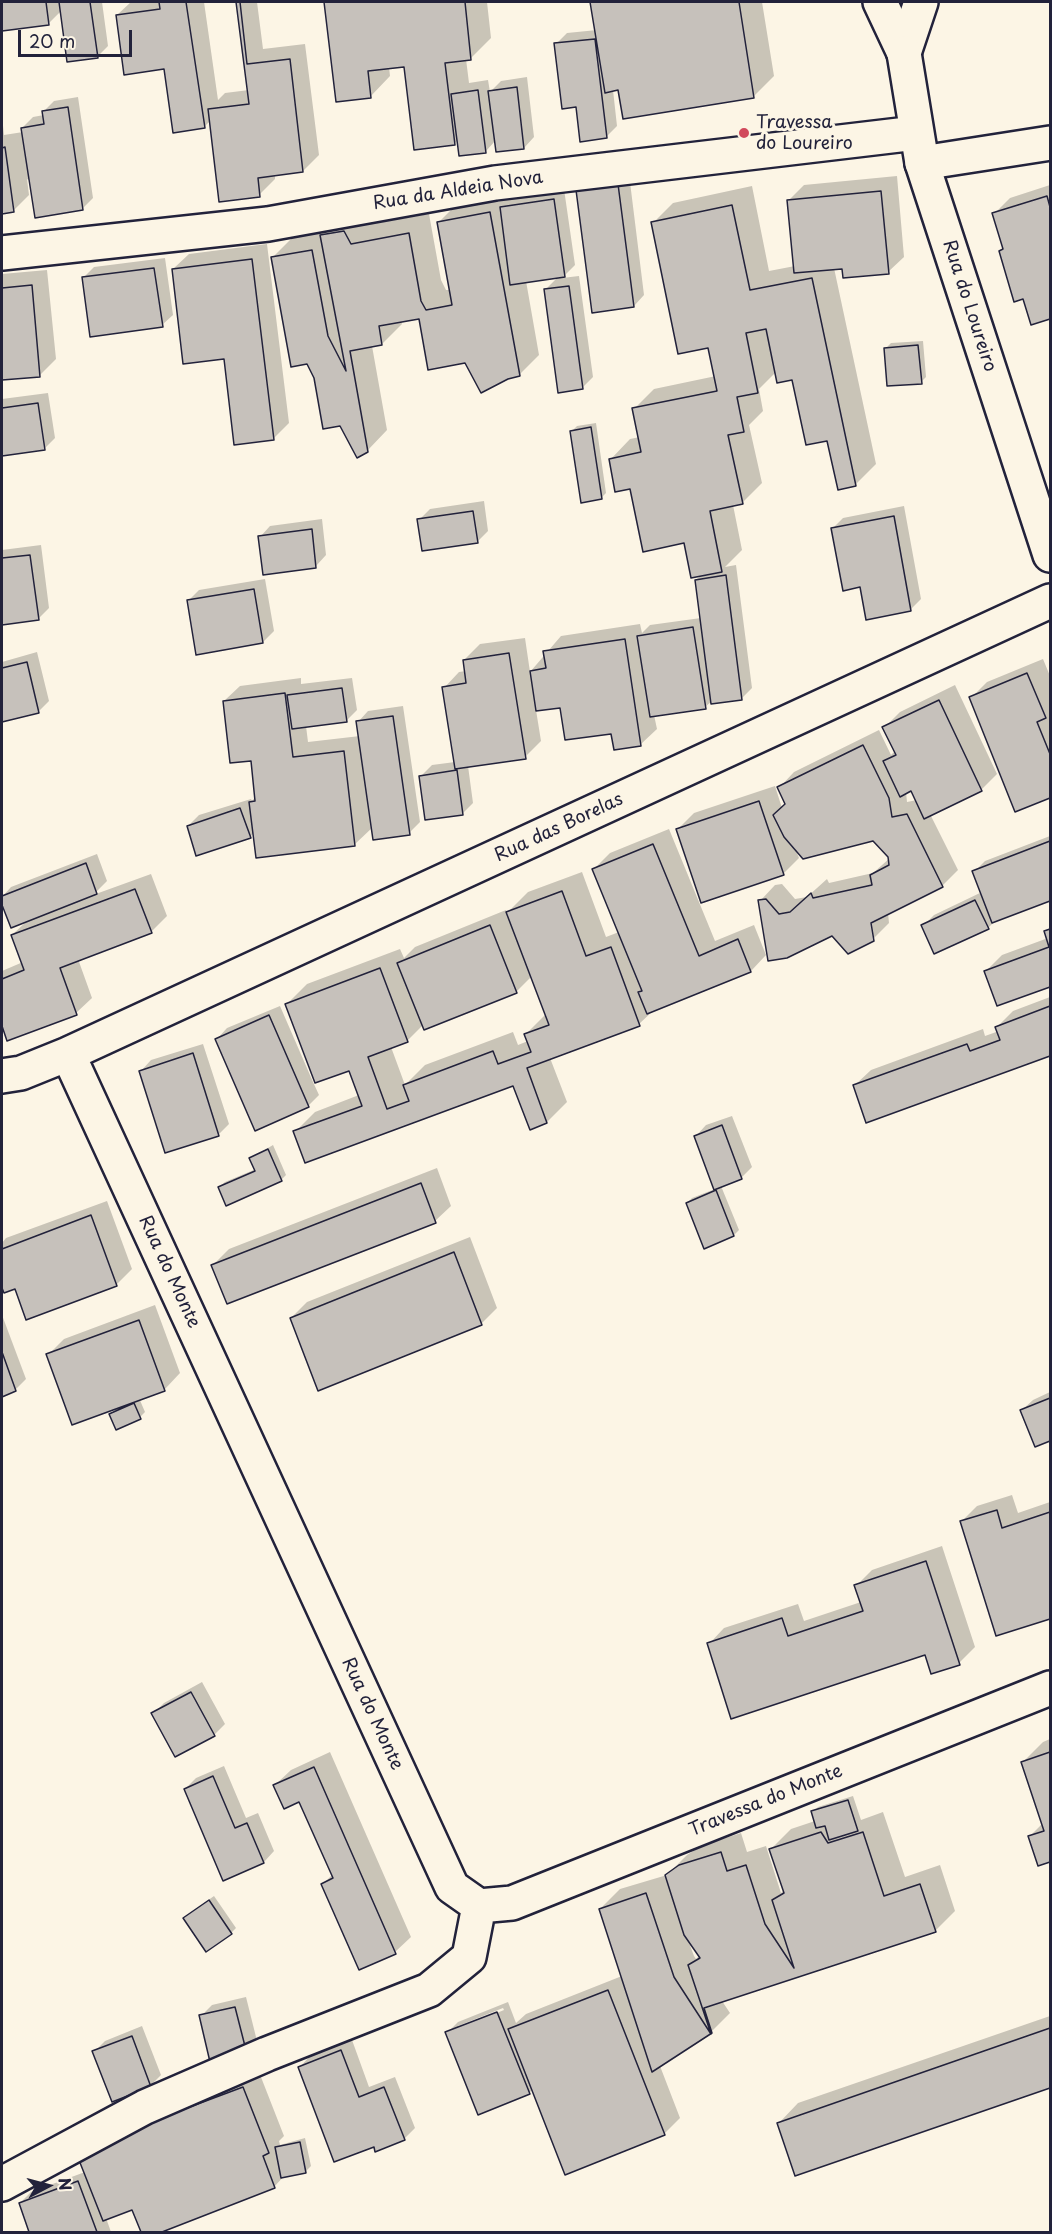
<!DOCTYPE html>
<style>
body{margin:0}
#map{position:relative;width:1052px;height:2234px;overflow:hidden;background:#fcf5e5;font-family:"Playpen Sans",sans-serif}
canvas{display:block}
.frame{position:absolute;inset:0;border:3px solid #22223b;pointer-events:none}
.north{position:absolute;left:18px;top:2156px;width:60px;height:60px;-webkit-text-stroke:4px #fcf5e5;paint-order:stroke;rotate:84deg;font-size:16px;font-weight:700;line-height:24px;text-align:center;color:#22223b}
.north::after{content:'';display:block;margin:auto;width:21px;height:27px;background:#22223b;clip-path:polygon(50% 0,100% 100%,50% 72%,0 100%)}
.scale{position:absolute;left:18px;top:30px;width:114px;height:27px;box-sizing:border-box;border:3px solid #22223b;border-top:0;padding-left:8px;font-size:18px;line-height:21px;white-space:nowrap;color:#22223b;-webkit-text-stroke:4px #fcf5e5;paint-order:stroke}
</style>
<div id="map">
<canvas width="1052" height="2234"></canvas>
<div class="frame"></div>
<div class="north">N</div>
<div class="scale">20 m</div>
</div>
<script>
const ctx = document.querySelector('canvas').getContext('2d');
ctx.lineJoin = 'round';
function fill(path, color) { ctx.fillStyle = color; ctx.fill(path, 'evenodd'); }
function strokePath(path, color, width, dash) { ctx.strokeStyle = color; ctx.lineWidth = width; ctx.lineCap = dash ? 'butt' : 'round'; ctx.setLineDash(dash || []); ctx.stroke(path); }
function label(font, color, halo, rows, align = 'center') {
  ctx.font = font + ' "Playpen Sans",sans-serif'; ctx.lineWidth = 6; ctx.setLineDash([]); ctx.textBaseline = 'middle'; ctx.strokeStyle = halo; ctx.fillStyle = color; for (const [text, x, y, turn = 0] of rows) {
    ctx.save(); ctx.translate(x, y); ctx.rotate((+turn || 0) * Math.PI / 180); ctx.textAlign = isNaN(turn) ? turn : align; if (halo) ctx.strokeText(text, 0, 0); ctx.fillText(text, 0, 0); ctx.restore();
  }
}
fill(new Path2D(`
 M2,2H102L108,46L98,56L61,11L49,23L2,30Z
 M131,2H204L218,100L225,93L249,90L238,2H257L263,49L305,44L319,155L303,171L275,174V179L259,195L211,120L204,127L165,68L117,15Z
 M325,2H487L491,38L471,58L466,59L469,83L488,80L490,92L501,81L527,77L534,137L524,148L496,140L486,151L458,140L454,144L406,65L389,67L390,76L370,97L337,100Z
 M592,2H762L774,76L754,96L613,90L617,126L606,137L556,44L567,33L597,30Z
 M78,97L93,198L82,209L27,179L29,195L13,211L2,213V116L4,135L23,132L22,128L33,117L44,115L43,112L54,101Z
 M629,174L644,295L634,306L578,191Z
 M897,176L904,257L888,272L834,268L876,464L856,484L839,488L829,439L793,378L776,372L759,389L763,411L749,425L762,483L742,503L733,505L742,550L725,567L736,565L752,688L741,699L712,701L705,707L654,715L657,729L641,744L561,706L536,710L541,741L525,757L468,766L473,803L462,814L421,776L432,765L455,762L444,688L459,672L466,671L464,660L480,644L525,638L530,672L561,636L640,624L642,633L650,625L701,618L696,580L702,574L685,541L632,487L610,460L630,439L640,437L634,409L654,389L716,376L709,346L653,223L673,203L752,186L769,271L795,266L788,201L804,185Z
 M1050,185V318L1032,323L1024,298L1000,251L1004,247L994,214L1010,198Z
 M564,189L575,265L562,278L579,276L593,377L582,388L546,289L559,276L526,281L539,355L519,375L466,361L420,317L401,321L402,324L382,344L372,346L387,430L367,451L316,378L273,257L293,237L325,232L341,215L364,212L371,224L429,214L441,280L446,290H451L439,222L459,202Z
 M267,244L289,423L273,439L173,269L189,254Z
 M165,258L173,315L162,325L83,278L94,267Z
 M47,270L56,359L40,375L2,379V274Z
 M923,341L926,377L921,382L886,348L891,343Z
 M48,393L55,438L44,449L2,454V399Z
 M596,423L606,493L601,498L572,431L577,426Z
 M484,501L488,531L477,542L419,520L430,509Z
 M904,506L921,599L910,610L861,586L832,529L843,518Z
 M322,519L326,555L316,566L260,537L270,526Z
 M41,545L49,608L38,619L2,624V550Z
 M265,579L274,631L263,642L188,601L199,590Z
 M37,652L49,701L38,712L2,720V662Z
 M1043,659L1050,676V796L1016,810L971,698L987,682Z
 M301,678V684L352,678L357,710L346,721L306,726L308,742L360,736L358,722L368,711L403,706L420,822L409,833L373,827L354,845L254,833L250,837L188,826L199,815L251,799L252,801L256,796L252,759L224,701L240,686Z
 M955,685L997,774L981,790L930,814L958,870L942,886L888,913L889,923L873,939L832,934L787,957L760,901L775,885L782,884L795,899L807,897L827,879L829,883L873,873L890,858L874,839L795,848L799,858L783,874L678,829L694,813L775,786L782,808L786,803L779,788L794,772L879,730L891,755L895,751L884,728L900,712ZM912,789L917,800L907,802L906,792Z
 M669,829L715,941L754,925L766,955L751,971L654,1010L639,1024L550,1058L567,1102L547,1122L514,1084L295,1132L315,1112L359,1095L350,1069L313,1082L319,1095L308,1106L217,1039L227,1028L280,1006L313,1082L316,1081L287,1004L307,984L400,949L404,958L415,947L506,910L507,913L528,892L582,872L606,937L619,932L594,869L610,853ZM532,976L546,1014L526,1034L528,1041L518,1045L513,1032L425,1065L405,1085L391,1047L407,1041L424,1024L516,992Z
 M1050,836V899L995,921L988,928L923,926L934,915L982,892L974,872L985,861Z
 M97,854L107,881L93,895L151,874L167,916L151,932L78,959L92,998L76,1013L8,1039L2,1022V971L23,962L12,935L29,919L11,926L2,897L11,887Z
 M1050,927V985L998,1004L986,971L1002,955L1048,938L1046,932Z
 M1050,997V1054L867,1121L855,1085L871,1070L983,1029L985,1036L999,1031L997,1027L1013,1011Z
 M203,1044L229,1124L218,1135L141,1071L151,1060Z
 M732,1116L752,1167L741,1178L721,1186L739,1230L734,1235L687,1203L692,1198L715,1189L696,1136L706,1125Z
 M273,1145L286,1175L281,1180L219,1187L225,1182L256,1169L251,1158Z
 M437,1168L451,1206L435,1221L213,1265L229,1249Z
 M107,1201L132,1269L117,1284L27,1318L16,1287L5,1291L2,1283V1243L6,1238Z
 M470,1237L497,1308L481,1324L291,1318L307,1302Z
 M155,1305L180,1373L165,1389L139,1398L145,1412L140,1417L111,1414L119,1406L48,1355L64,1339Z
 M2,1315L26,1379L16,1389L2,1395Z
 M1050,1392V1439L1036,1445L1022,1410L1033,1400Z
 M1012,1495L1018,1513L1050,1502V1617L997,1634L961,1522L977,1506Z
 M942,1546L975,1647L959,1663L926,1653L709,1644L724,1628L798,1604L804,1621L861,1602L856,1586L872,1570Z
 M202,1682L225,1724L214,1735L153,1714L164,1703Z
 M1050,1739V1860L1039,1864L1030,1836L1043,1823L1023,1762L1043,1742Z
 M330,1752L411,1937L395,1952L323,1884L333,1874L300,1800L275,1785L291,1770Z
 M224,1766L246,1818L258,1813L274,1851L264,1862L185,1789L196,1778Z
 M853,1796L861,1820L883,1812L905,1877L940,1865L955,1911L935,1931L722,2001L730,2013L710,2033L660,2066L680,2118L664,2134L533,2089L529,2093L447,2033L458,2022L508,2002L516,2023L526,2014L622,1976L600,1909L620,1889L667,1875L687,1855L701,1846L741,1833L747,1852L766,1846L781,1893L784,1890L771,1849L791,1829L815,1821L813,1812L818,1807ZM688,1940L700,1955L696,1959L694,1956ZM503,2008L504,2010L458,2029V2026Z
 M214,1896L236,1928L231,1933L190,1913Z
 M246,1997L257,2041L246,2052L201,2016L212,2005Z
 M1050,2016V2086L796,2174L778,2124L798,2103Z
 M142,2026L161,2075L150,2086L94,2052L105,2041Z
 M352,2040L369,2087L395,2077L415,2128L404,2139L300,2067L310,2056Z
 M259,2072L284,2136L279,2141L280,2145L305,2138L311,2166L306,2171L285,2175L274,2187L158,2232H142L133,2208L106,2218L111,2232H31L20,2203L31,2192L85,2172L77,2151Z`), '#0003');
const building = new Path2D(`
 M2,2H46L49,25L2,31Z
 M59,2H90L98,58L67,62Z
 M159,2H186L205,128L173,133L164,69L124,75L116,15L160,9Z
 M236,2H240L247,64L290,59L303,172L258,178L260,197L219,202L208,109L249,104Z
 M324,2H465L471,60L445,63L455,145L414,150L404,67L368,71L371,98L336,102Z
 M590,2H739L754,98L623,119L618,90L605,93Z
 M595,39L607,138L580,142L576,107L562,109L554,43Z
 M517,87L524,149L496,152L488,91Z
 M478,90L486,153L459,156L451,94Z
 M68,107L83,210L35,218L21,128L44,124L42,111Z
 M5,147L14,212L2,214V148Z
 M618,184L634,307L592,313L576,190Z
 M881,191L889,274L843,278L842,269L794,273L787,200Z
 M1047,196L1050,207V319L1031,325L1023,299L1014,302L999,251L1003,249L992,213Z
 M554,199L565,277L510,285L500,207Z
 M732,205L750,290L812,278L856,486L838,490L827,441L806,445L792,380L777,383L766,329L746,333L758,393L737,397L744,432L728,435L743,504L710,511L722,572L691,578L684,543L643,552L630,489L615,492L609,459L641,452L632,408L717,391L708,348L678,354L651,222Z
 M490,212L520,376L508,379L481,393L465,363L428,370L419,319L379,326L382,345L350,351L368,452L357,458L340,426L323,429L314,378L307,364L291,367L271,257L312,250L328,336L346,371L320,235L344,231L351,244L409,233L421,301L426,310L452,305L437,222Z
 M252,259L274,440L234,445L224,359L183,364L172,269Z
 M154,268L163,327L90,337L82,277Z
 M32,285L40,377L2,380V288Z
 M569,286L583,389L558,393L544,289Z
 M918,345L922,384L887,386L884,348Z
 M38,403L45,450L2,456V408Z
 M591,427L602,499L581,503L570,431Z
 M473,511L478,543L422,551L417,519Z
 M894,516L911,611L866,620L860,587L843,591L831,528Z
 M312,529L316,568L263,575L258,536Z
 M30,555L39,620L2,625V558Z
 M726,575L742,700L711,704L695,580Z
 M254,589L263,643L196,655L187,600Z
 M693,627L706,709L650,717L637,636Z
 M625,639L641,746L614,750L611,734L565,740L560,708L536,711L530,671L546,668L543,651Z
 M509,653L526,759L455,769L442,687L466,683L463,660Z
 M27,662L39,713L2,722V668Z
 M1027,673L1046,718L1037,722L1050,754V798L1015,812L969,697Z
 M342,688L347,722L292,729L287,695Z
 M285,693L293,757L344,751L355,846L256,858L249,802L255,801L251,761L230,763L223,701Z
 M939,700L982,791L924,819L911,791L900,797L883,761L896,755L882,727Z
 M393,716L410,835L373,840L356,721Z
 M863,745L889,798L892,817L907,814L943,887L871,923L874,941L848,954L832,936L787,958L768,961L758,900L766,899L779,914L790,912L811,893L813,898L872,885L870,875L889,865L888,857L873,841L803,859L784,837L773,815L785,804L777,787Z
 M457,770L463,815L425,820L419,776Z
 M759,801L784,875L701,903L676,829Z
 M240,808L251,838L196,856L187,826Z
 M1050,841V901L992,923L972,871Z
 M653,844L699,956L738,939L751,972L647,1014L638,992L642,991L592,869Z
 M86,863L97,894L11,928L2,905V896Z
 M135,889L152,933L60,968L77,1015L7,1041L2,1026V979L24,970L11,935Z
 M562,891L586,956L611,947L640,1026L527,1068L547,1123L530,1130L513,1086L305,1163L293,1131L362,1106L349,1071L315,1083L285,1004L380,968L408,1042L368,1057L387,1109L409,1101L403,1085L493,1051L498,1064L531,1052L524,1034L549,1025L506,912Z
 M975,900L989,929L934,954L921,925Z
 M490,925L517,993L424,1030L397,963Z
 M1050,929V987L997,1006L984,971L1049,947L1044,931Z
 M1050,1006V1056L866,1123L853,1085L967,1044L970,1051L1000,1040L995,1027Z
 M269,1015L309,1107L255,1131L215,1039Z
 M193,1053L219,1136L165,1153L139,1071Z
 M722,1125L742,1179L714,1190L694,1136Z
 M268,1149L282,1181L226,1206L218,1187L255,1171L249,1158Z
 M421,1183L436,1223L227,1304L211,1265Z
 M716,1190L734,1236L704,1249L686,1203Z
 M91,1215L117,1286L26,1320L15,1289L4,1293L2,1288V1249Z
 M454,1252L482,1325L318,1391L290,1318Z
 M139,1320L165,1391L72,1425L46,1354Z
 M2,1352L16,1391L2,1397Z
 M1050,1398V1441L1035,1447L1020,1410Z
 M134,1403L141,1419L116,1430L109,1414Z
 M997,1510L1002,1528L1050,1512V1619L996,1636L960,1521Z
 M926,1561L960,1665L931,1674L925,1655L731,1719L707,1643L782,1618L788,1636L863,1611L854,1585Z
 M191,1692L215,1736L175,1757L151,1713Z
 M1050,1752V1862L1038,1866L1028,1836L1044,1831L1021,1762Z
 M314,1767L396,1954L359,1970L321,1884L333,1878L299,1802L284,1809L273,1785Z
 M213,1776L235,1828L247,1823L264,1863L223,1881L184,1789Z
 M848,1800L858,1831L829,1840L825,1826L816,1828L811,1811Z
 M821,1832L828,1843L863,1832L884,1896L920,1884L936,1932L704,2008L712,2033L652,2072L599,1909L646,1893L674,1977L711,2034L688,1965L700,1958L684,1935L665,1875L679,1865L721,1852L727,1871L746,1865L765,1924L794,1968L772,1900L784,1893L769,1849Z
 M209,1900L232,1934L206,1952L183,1918Z
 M608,1990L665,2135L565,2175L508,2029Z
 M235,2007L247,2054L210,2062L199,2015Z
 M497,2012L530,2094L478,2115L445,2032Z
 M1050,2028V2088L795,2176L777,2123Z
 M132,2036L151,2087L112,2102L92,2051Z
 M341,2050L359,2097L384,2087L405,2140L375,2152L374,2147L334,2162L298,2067Z
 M243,2087L269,2153L263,2156L275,2188L162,2232H141L132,2210L103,2221L75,2150Z
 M300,2142L306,2173L281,2178L275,2147Z
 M78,2181L97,2232H29L19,2203Z`);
fill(building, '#c6c1bb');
strokePath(building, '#22223b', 1.5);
const minor = new Path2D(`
 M904,53L921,2
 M922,163L1050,143
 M2,253L268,224L495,183L916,133
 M68,1054L1050,601
 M2,1076L21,1073L68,1054L452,1887L479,1906
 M479,1906L512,1903L1050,1688
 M2,2184L145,2107L267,2054L429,1990L469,1957L479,1906`);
const tertiary = new Path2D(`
 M880,2L904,53`);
const secondary = new Path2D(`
 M904,53L922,163L1050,555`);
strokePath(minor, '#22223b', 38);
strokePath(tertiary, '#22223b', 38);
strokePath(secondary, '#22223b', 38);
strokePath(minor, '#fcf5e5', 33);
strokePath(tertiary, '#fcf5e5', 33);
strokePath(secondary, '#fcf5e5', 33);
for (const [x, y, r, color] of [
 [744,133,6,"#d1495b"]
]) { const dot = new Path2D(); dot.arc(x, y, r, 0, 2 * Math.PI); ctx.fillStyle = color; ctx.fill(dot); strokePath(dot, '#fcf5e5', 2); }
label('18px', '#22223b', '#fcf5e5', [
 ["Travessa",756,123],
 ["do Loureiro",756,144]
], 'left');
label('18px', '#22223b', '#fcf5e5', [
 ["Rua da Aldeia Nova",458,191,-9],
 ["Rua do Loureiro",969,306,72],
 ["Rua das Borelas",559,828,-25],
 ["Rua do Monte",169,1272,65],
 ["Rua do Monte",372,1714,65],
 ["Travessa do Monte",766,1801,-22]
]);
</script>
